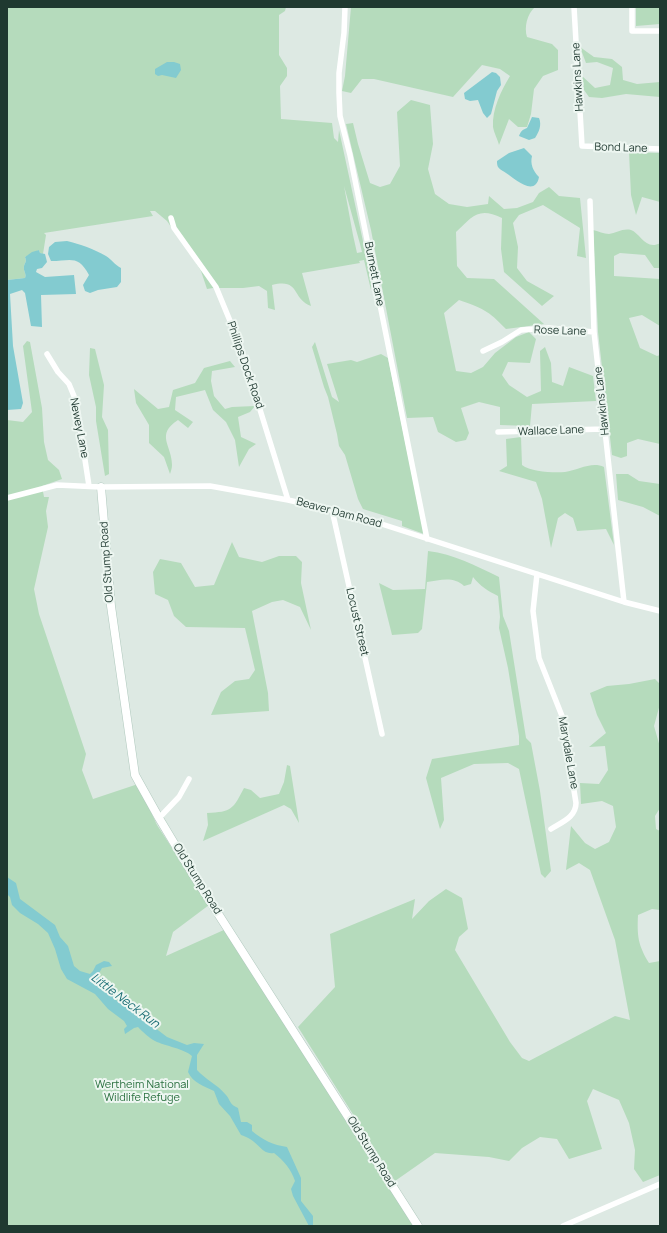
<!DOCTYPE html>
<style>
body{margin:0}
#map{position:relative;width:667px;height:1233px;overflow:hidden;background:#dde9e3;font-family:Manrope,sans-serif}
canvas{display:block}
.frame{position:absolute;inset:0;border:8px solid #1f3930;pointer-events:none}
</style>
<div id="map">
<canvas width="667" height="1233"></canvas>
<div class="frame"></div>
</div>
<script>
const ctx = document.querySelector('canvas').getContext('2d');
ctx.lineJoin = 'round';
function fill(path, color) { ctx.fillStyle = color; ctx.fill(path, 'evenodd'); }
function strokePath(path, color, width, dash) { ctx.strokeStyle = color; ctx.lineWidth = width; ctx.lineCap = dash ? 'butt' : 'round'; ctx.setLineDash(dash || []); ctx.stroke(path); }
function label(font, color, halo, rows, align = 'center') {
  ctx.font = font + ' Manrope,sans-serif'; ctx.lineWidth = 4; ctx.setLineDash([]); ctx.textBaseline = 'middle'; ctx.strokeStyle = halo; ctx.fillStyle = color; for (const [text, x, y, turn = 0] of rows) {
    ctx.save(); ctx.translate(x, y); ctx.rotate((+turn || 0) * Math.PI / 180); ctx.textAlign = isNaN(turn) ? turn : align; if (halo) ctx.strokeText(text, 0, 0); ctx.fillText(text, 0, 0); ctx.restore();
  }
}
fill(new Path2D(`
 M7,7H286L285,11L279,15V55L287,68V76L280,86L281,119L332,123L334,138L338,142L339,130L372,283L371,290L364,260L359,261L360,263L302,273L311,306C291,299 301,278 272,285L275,310L268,308L267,291L259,286L243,288H219V287L207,289L201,271L192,257L167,221L155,211H150L153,216L44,233L46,235L43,254L40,253L39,250L25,257C27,262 25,262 24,266C23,271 27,274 25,278L7,280ZM344,186L360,244L362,252L357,253L353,235Z
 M351,7H535C527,14 524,27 527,37L552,44L558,50V70L543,76L534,89L531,114L527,127H518L509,119L499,145C498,140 494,133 493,127C492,109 501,91 510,76L500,69L482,65L453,97L374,79H362L351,93L342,91L345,76Z
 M636,7H660V24L636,26Z
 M580,47L594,57L612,59L622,67L623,80L637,84L660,82V97L626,94L602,98L589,97L584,90L582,76L595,88L610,85L613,68L597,62L586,63Z
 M411,100L430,105L433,144L428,169L435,194L449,204L467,207L488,204L489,196L504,209L517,208L533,202L539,193L549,187L559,196L580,198L586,258L577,256L580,228L543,205L519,215L513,223L518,247L517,268L527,281L554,296L542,306L504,272L501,249L502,218C478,206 472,217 456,232L457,266L467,278L494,279L544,324L506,329C488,310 482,308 459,300L444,313L456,371L471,373L483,367L495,353L516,337L529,332L536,339L530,363L508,362L502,375L509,385L527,397L541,391L540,351L545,347L551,363L552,382L563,386L569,367L593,376L596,401L532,404L530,426L500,425V407L479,402L461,408L469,433L466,440L456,442L438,432L433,417L407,418L371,230L346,124L353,123L358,144L370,183L380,187L390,184L400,166L397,112Z
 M629,152L660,153V202L642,197L636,215L631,195Z
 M593,230C598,231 604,234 609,234C616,233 623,228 631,230C640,233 646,251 660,243V268H654L645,255L620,253L614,256V276L660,279V326L642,315L629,318L640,348L657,356L660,355V444L638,439L627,443V456L621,458L612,455L598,332Z
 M27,341L30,342L42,408L44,442L48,460L59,470L62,479L42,486L44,497H49L46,511L48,527L34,589L39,614L86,754L82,770L93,799L138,784L157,825L209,905L173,932L166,956L226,929L419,1226H7V420L23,422L32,412L23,346Z
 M315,342L332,397L339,402L327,364L351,360L357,362L381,354L388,358L424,534L402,526V521L363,509L358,499L345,455L339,446L337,434L328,397L324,387L312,347Z
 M90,348L95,349L104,385L102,417L108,430L109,474L105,476L96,421V407L89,375Z
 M230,361L235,367L212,371L211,381L214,396L225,409L232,407L255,406L250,412L238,417L241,437L256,444L249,449L239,467L235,440L226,422L213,410L205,390L176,397L175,410L193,422L188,428L178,420C155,435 172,445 172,465C172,468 171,471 170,474L164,457L149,443V425L136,403L134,389L158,409L169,407L173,390L195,383L204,368Z
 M521,437L522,465C531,472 554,473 565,472C578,470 592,461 604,467L614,545L606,529L577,531L573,518L565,513L558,518L551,548L542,499L536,482L499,471L507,466L506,439Z
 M616,474H628L639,481L660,484V516L643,507L618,500Z
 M232,542L239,557L262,562L279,556H296L302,562L301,583L311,630L300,607L283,600L272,602L252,611L268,693L269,711L211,715L221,692L235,681L249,679L255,670L245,628L186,627L174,616L168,600L155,594L153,572L160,559L181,563L195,587L214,585Z
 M428,551C454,554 476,566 499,577L503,616L509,631L526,738L531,743L540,791L551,871L545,878L541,874L519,769L508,763L474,764L441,778L444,820L440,829L426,778L432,759L519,745V736L508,668L499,628L500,617L498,596C488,591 480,586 473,577L471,584L464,586C454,576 440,580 427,582L422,629L418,633L392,635L379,583L393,590L425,589Z
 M655,679L660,684V704L654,726L660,747V808L655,816L656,829L660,831V910L652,909L638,915C637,936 638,945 649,963L660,961V1175L643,1182L634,1169L635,1150L629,1123L619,1100L593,1089L587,1101L602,1149L569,1159L557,1139L540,1137L522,1148L509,1161L489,1157L435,1153L395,1181L298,1027L335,987L330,934L415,899L412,919L429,901L446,889L462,898L468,929L459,937L455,950L510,1042L522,1058L529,1061L615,1016L630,1020L615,940L590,870L579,863L566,870L571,826L585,843L595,849L609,842L616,827L613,806L602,801L581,804L580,783L599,784L608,770L605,746L589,747L606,733L597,715L590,693L607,686L629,684Z
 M287,765L290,766L299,823L291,809L284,805L203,841L208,825L207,813C232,812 233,809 244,788L251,790L260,798L279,794L284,782Z`), '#b5dbbc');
fill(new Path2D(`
 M167,62H174L180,64L181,70L176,78L162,75L158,76L155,74V69Z
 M492,72L496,73L500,77L501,85L497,91L491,114L487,118L483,113L478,100L470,101L465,99L464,93Z
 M532,117L539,118C542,125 539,132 535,138L529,140L519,136C521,131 522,130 527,128Z
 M524,148L532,156C530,164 533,171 539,177C535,198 514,178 506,173C504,171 500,170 498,167C497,165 497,163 497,161L509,153Z
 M67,241C80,244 94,249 106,256C111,259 115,265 121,268V282L117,287L98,290L90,293L85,291L83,285L89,275C78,254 70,261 51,261L48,254L49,247L55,242Z
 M39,250L40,253L45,254L47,262L42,268L37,269L36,272L45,277L74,275L76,294L41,295L42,327L31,326L25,293L22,290L10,294L13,346L23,403L21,409L7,410V280L25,278C27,274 23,271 24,266C25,262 27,262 25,257L32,252Z
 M7,877L16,883L20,899L55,925L60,937L68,946L74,966L80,971L90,974L93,971L96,965L104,961L109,962L112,966L102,968L99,973V979L117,1001L128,1005L142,1019L150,1024L167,1037L187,1045L194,1043L204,1044L197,1055V1070C206,1080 217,1084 226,1095C231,1101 229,1104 238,1108L241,1122H247L252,1125V1131C263,1140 273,1145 287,1147L301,1178V1201L313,1216V1226H309L293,1196L291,1189L295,1181C291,1169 284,1161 274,1153C263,1155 259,1144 250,1139C247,1137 244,1136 241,1135L230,1116L219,1104L214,1091C204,1086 193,1083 188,1072L192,1056C185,1049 165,1046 155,1041C149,1038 143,1032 138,1027L134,1028L125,1034L124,1029L127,1026L124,1021L108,1009L95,994L67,979L61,969L55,949L48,933L38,924L20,913L12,905L10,897L7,894Z`), '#83cbd0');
const secondary = new Path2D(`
 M101,487L111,606L135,775L159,818L192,873L418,1226`);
strokePath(secondary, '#b0c9be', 9);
strokePath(new Path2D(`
 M345,7L344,33L339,73V93L340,116L350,155L427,539
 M574,7L582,146L660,149
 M632,7V31H660
 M590,201L594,332L624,602
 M171,218L174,228L216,287L240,345L288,500
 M483,351L502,342L521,330L549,328L594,332
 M47,354L58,372L69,384L76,401L89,486
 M498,432L604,429
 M7,498L57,485L101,487L210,486L288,500L332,510L366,519L624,602L660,611
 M332,510L382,734
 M537,574L533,611L539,658L562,716L576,803C576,817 562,822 551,829
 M159,818L179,797L189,779
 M563,1226L660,1184`), '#fff', 5.5);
strokePath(secondary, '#fff', 8);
label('11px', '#1f3930', '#edf6f1', [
 ["Hawkins Lane",578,77,-93],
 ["Bond Lane",621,148,2],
 ["Burnett Lane",374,274,79],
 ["Rose Lane",560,331,2],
 ["Phillips Dock Road",245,365,71],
 ["Hawkins Lane",602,401,-96],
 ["Newey Lane",79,428,79],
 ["Wallace Lane",551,431,-2],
 ["Beaver Dam Road",339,513,15],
 ["Old Stump Road",107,562,-94],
 ["Locust Street",357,622,77],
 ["Marydale Lane",568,753,80],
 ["Old Stump Road",197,879,58],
 ["Old Stump Road",371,1152,58]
]);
label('11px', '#29703f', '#edf6f1', [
 ["Wertheim National",142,1085],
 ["Wildlife Refuge",142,1098]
]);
label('italic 12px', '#196d74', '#edf6f1', [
 ["Little Neck Run",125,1001,37]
]);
</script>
